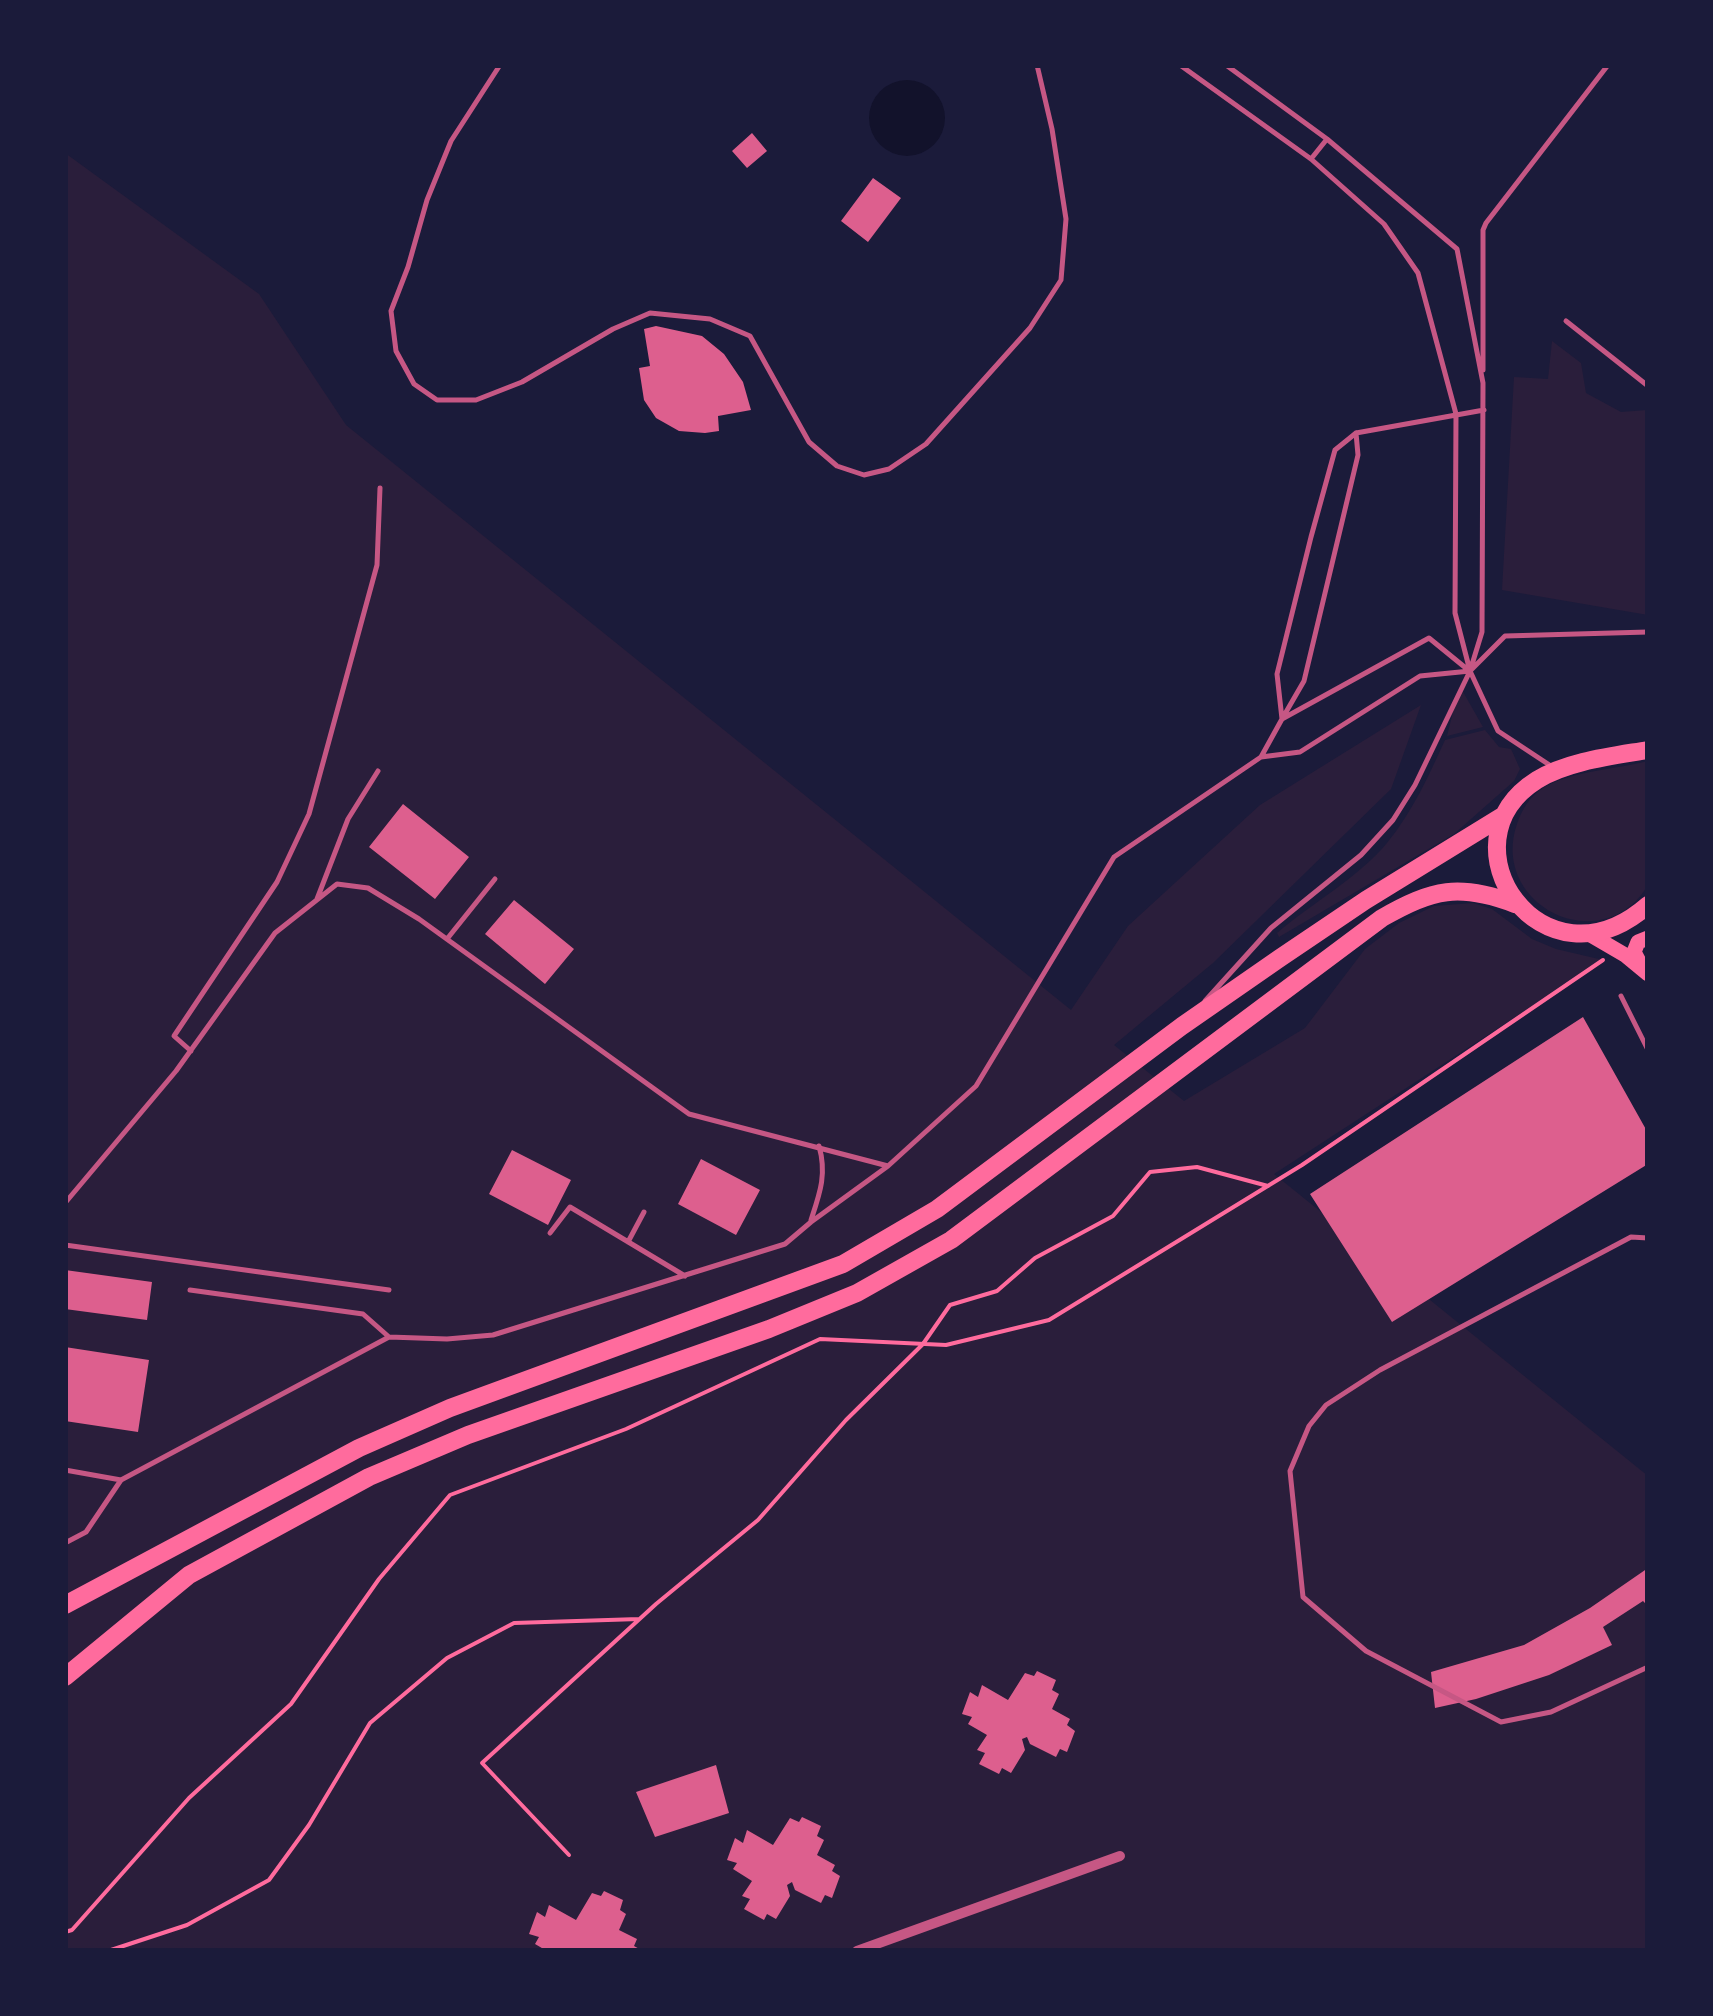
<!DOCTYPE html>
<style>
body{margin:0}
#map{position:relative;width:1713px;height:2016px;overflow:hidden;background:#1b1b3a;font-family:Lato,sans-serif}
canvas{display:block}
.frame{position:absolute;inset:0;border:68px solid #1b1b3a;pointer-events:none}
</style>
<div id="map">
<canvas width="1713" height="2016"></canvas>
<div class="frame"></div>
</div>
<script>
const ctx = document.querySelector('canvas').getContext('2d');
ctx.lineJoin = 'round';
function fill(path, color) { ctx.fillStyle = color; ctx.fill(path, 'evenodd'); }
function strokePath(path, color, width, dash) { ctx.strokeStyle = color; ctx.lineWidth = width; ctx.lineCap = dash ? 'butt' : 'round'; ctx.setLineDash(dash || []); ctx.stroke(path); }
fill(new Path2D(`
 M65,153L259,294L346,425L1071,1010L1128,926L1260,805L1421,705L1391,789L1213,963L1114,1045L1184,1101L1305,1028L1365,949L1399,923L1434,906L1473,903L1492,909L1532,939L1556,949L1603,960L1274,1174L1648,1476V1951H65Z
 M1552,341L1581,363L1586,393L1621,412L1648,410V615L1502,590L1514,377L1548,379Z
 M1462,690L1483,727L1447,736L1458,692Z
 M1485,730L1499,747L1511,749L1520,769L1514,781L1454,834L1279,937L1277,933C1312,903 1358,878 1387,843C1413,811 1428,777 1445,740Z
 M1648,761V885C1603,961 1489,906 1517,824C1522,809 1530,796 1543,788C1574,770 1614,770 1648,761Z`), '#2a1e3b');
fill(new Path2D(`
 M869 118a38 38 0 1 1 76 0a38 38 0 1 1-76 0Z`), '#12122b');
fill(new Path2D(`
 M752,133L767,151L747,168L732,151Z
 M873,178L901,198L868,242L841,221Z
 M656,326L702,336L724,354L743,382L751,410L718,416L719,431L705,433L679,431L656,418L644,400L639,368L650,366L644,329Z
 M403,804L469,857L435,899L369,847Z
 M514,900L574,949L545,984L485,934Z
 M1583,1017L1648,1133V1164L1392,1322L1310,1194Z
 M512,1150L571,1180L548,1225L489,1194Z
 M701,1159L760,1190L736,1235L678,1204Z
 M65,1270L152,1282L147,1320L65,1309Z
 M65,1347L149,1360L138,1432L65,1421Z
 M1648,1568V1606L1643,1601L1603,1627L1612,1645L1549,1675L1476,1699L1435,1708L1431,1672L1524,1645L1590,1608Z
 M1037,1671L1056,1680L1052,1690L1059,1694L1052,1709L1070,1719L1067,1725L1075,1731L1067,1752L1060,1749L1056,1757L1030,1744L1027,1737L1022,1739L1025,1750L1011,1773L1002,1768L999,1774L979,1764L985,1753L977,1750L987,1735L968,1724L972,1717L962,1714L970,1692L978,1697L982,1685L1008,1700L1025,1673L1034,1676Z
 M716,1765L729,1813L655,1837L636,1792Z
 M802,1817L821,1826L817,1836L824,1840L817,1855L835,1865L832,1871L840,1876L832,1898L825,1895L821,1903L795,1890L792,1882L787,1885L790,1896L776,1919L767,1914L764,1920L744,1909L750,1899L742,1896L752,1881L733,1869L737,1863L727,1860L735,1838L743,1843L747,1830L773,1845L790,1818L799,1822Z
 M604,1891L623,1900L620,1910L626,1914L619,1930L637,1939L634,1946L643,1951H547L535,1944L539,1937L529,1934L537,1912L545,1917L549,1905L576,1920L592,1893L601,1896Z`), '#dd5f8e');
strokePath(new Path2D(`
 M569,1855L482,1763L656,1604L758,1520L846,1420L923,1344L950,1305L997,1291L1035,1258L1113,1216L1150,1172L1197,1167L1268,1186
 M65,1932L72,1930L189,1798L291,1704L379,1579L450,1495L626,1429L820,1339L946,1345L1049,1320L1302,1165L1603,960
 M108,1951L187,1925L269,1880L309,1825L370,1723L447,1658L514,1623L639,1619`), '#ff6b9d', 4);
strokePath(new Path2D(`
 M500,65L451,141L427,200L408,267L391,311L396,351L414,384L437,400H476L522,382L613,329L650,313L710,319L750,336L809,442L837,466L864,475L889,469L926,444L1030,328L1061,280L1066,219L1052,129L1037,65
 M1180,65L1311,159L1384,224L1418,273L1456,414L1455,613L1470,671L1498,731L1551,766
 M1311,159L1327,139
 M1566,321L1648,386
 M1483,370V230L1486,223L1608,65
 M1356,433L1358,455L1304,681L1282,719L1277,674L1311,537L1335,450Z
 M1356,433L1484,410
 M1467,669L1429,638L1282,719L1261,757L1300,752L1420,676L1470,671L1505,636L1648,632
 M317,899L348,819L378,771
 M447,939L495,879
 M1621,996L1648,1050
 M1205,1001L1271,928L1361,855L1393,820L1415,785L1470,671L1482,632L1483,383L1457,249L1327,139L1226,65
 M191,1051L174,1036L277,882L309,814L377,565L380,488
 M65,1203L176,1071L275,933L337,884L368,888L419,919L689,1114L888,1166L976,1086L1114,857L1261,757
 M811,1220C820,1193 827,1174 819,1146
 M550,1233L570,1207L685,1276
 M1648,1238L1631,1237L1380,1370L1326,1405L1309,1426L1290,1471L1303,1597L1366,1651L1501,1722L1551,1712L1648,1667
 M628,1242L644,1212
 M65,1245L389,1290
 M190,1290L363,1314L389,1337
 M65,1470L121,1480
 M65,1543L86,1532L121,1480L389,1337L447,1339L493,1335L785,1244L811,1222L888,1166`), '#c65784', 5);
strokePath(new Path2D(`
 M857,1951L1120,1856`), '#c65784', 10);
strokePath(new Path2D(`
 M1589,934L1625,955L1648,974
 M1642,967L1634,952L1638,942L1648,938`), '#ff6b9d', 15);
strokePath(new Path2D(`
 M1648,750C1613,756 1568,761 1537,780C1437,843 1543,997 1648,905
 M65,1605L359,1448L450,1408L843,1264L937,1209L1182,1026L1280,958L1366,900L1501,817
 M65,1677L189,1575L369,1477L468,1435L769,1329L857,1293L951,1240L1382,918C1433,889 1459,883 1515,904`), '#ff6b9d', 18);
</script>
